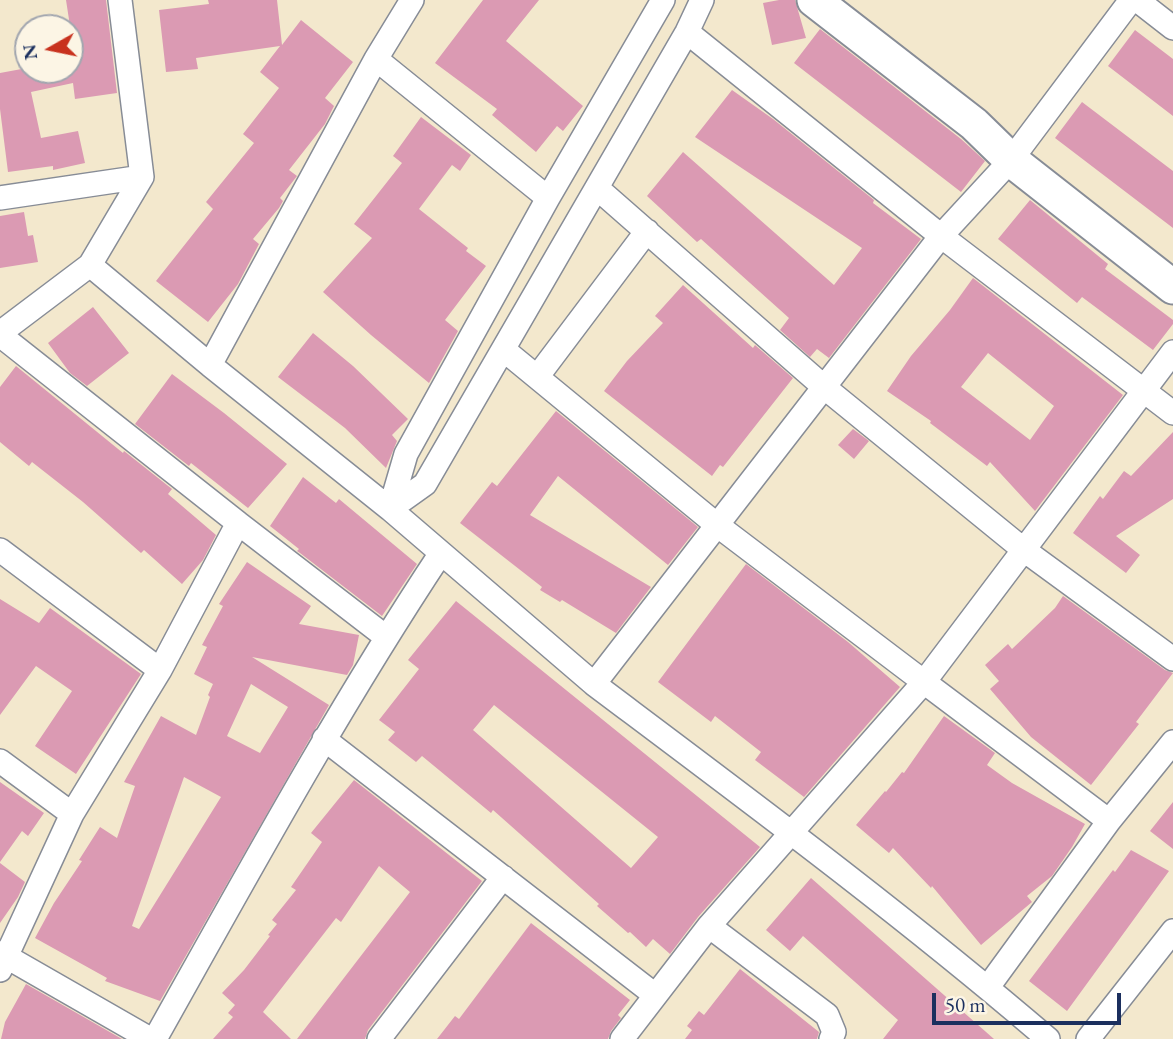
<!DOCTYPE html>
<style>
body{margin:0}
#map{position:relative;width:1173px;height:1039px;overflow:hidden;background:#f3e8cd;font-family:"EB Garamond",serif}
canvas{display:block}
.north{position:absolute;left:14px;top:14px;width:70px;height:70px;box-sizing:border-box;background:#fcf5e5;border:2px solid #a2a6af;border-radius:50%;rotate:261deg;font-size:19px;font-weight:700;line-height:28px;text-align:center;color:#1b2f5e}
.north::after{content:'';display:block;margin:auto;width:24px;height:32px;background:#c8321e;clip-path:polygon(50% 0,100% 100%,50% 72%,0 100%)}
.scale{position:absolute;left:932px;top:993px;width:189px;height:32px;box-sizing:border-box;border:4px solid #1b2f5e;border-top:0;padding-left:9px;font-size:21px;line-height:24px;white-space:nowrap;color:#1b2f5e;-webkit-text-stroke:5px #fcf5e5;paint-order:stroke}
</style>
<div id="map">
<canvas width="1173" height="1039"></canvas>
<div class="north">N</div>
<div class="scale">50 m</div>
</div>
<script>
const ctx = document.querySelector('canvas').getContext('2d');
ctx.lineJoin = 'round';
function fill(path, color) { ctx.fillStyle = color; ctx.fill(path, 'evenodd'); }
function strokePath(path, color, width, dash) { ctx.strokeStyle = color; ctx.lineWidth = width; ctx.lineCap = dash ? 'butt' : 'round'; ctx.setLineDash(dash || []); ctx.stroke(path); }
fill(new Path2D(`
 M66,0H106L117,93L75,99L73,83L31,92L41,138L78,131L85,163L53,170V166L8,172L0,109V73L27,68L70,70V26Z
 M208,0H277L282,45L301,20L353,62L325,98L334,106L325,124L289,170L297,176L280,198L283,201L279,208L253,239L259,244L238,284L208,322L156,281L213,209L206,202L254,143L243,134L279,88L260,72L280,46L196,58L198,69L166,72L159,10L209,4Z
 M483,0H539L506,41L583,106L563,131L557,126L536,152L492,115L497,109L435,63Z
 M779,0H795L806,38L772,45L763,3Z
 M820,29L961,139L985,161L961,192L794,63Z
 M1135,30L1173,59V116L1108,66Z
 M732,90L773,119L874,200L873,203L921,239L829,358L817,349L810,357L780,330L789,318L701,239L697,242L647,196L683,152L834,285L862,248L695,137Z
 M1082,102L1173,171V228L1055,138Z
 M421,117L471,155L460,171L452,165L419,209L468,248L466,251L486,266L445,320L458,331L429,383L371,335L323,292L372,238L354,224L402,163L393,156Z
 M1030,200L1108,264L1105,269L1173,320V324L1153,350L1082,297L1077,303L998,239Z
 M24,212L28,236L33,235L38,262L0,268V216Z
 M973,278L1123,395L1035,511L990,462L987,466L930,423L931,421L887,391L911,356L950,310ZM988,353L1054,406L1030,440L961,387Z
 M683,285L753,348L755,345L793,378L723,467L720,465L712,476L604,391L627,361L663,323L655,316Z
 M93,307L129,353L87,386L70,373L48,343Z
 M313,333L353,366L408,419L392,435L397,441L386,468L345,428L278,377Z
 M16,366L123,453L124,451L172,489L168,494L216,535L203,560L182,584L144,550L141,553L83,502L32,462L29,466L0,442V387Z
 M172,374L224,413L287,464L248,508L191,463L189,466L135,424Z
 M556,411L698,527L668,565L558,476L530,515L651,587L616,633L562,600L560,602L540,590L542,587L460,523L492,482L497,486Z
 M853,429L869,441L854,459L838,445Z
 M1173,432V499L1116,536L1140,555L1126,573L1073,533L1100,496L1103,499L1124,471L1131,476Z
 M303,477L336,503L339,499L417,564L382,616L300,553L297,551L299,549L270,526Z
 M247,562L311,606L299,624L359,635L353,665L347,675L252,657L329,705L160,1001L105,981L107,978L35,938L54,903L82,861L79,860L100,827L117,838L135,786L124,782L161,716L196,735L210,697L208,695L213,684L194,674L207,647L202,645L223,606L219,604ZM251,684L288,707L260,753L227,736ZM184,777L221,797L139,929L132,926Z
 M746,564L848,642L900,687L804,797L755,760L761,752L715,716L711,722L658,682Z
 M1063,596L1165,670L1173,673L1136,722L1139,724L1091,785L1031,737L990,689L999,681L985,665L1008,644L1012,649L1055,608Z
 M0,599L39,623L50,608L141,674L76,774L35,746L72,691L36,666L0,715Z
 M456,601L760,847L698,917L670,954L653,939L646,947L630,932L628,933L597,906L599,904L493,810L491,813L422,756L416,762L388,740L395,732L379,720L419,669L408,660ZM494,705L658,837L631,868L473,730Z
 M944,716L995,753L987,765L1012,783L1085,824L1072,847L1052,876L1027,896L1032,902L981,945L932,886L931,888L893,848L889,853L856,825L885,791L886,792L902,772L904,773Z
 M354,780L482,881L368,1030L365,1039H297L410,892L379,866L341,922L336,918L263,1012L291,1039H213L233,1017L228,1013L235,1005L222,993L244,970L270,936L268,935L277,924L272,920L296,890L291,887L322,842L311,833Z
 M0,782L44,813L28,836L22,831L0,862Z
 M1173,802V849L1150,831Z
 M1131,850L1169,871L1067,1011L1029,981L1113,870L1115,872Z
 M0,863L25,882L18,897L0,923Z
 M811,878L994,1039H883L898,1020L803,936L790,951L766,930Z
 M531,923L630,1000L618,1015L621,1018L611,1031L608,1039H437L455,1016L459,1019Z
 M740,969L819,1032L817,1039H685L692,1030L687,1026L699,1011L704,1015Z
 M26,984L122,1039H1L5,1022Z`), '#db9ab3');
const street = new Path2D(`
 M120,0L142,177L90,265L210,365
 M412,0L376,59L210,365L390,509L594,684
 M1137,0L1173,28
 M687,32L941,236L1173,413
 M376,59L548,198
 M597,188L824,387L1024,550L1173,659
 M0,198L142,177
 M0,333L90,265
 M0,335L238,523
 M504,350L717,525L924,682L709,926L827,1015L834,1032L831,1039
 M1173,352L924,682L1109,821L1173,742
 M537,377L647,231
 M390,509L425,484L687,32L702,0
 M390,509L406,454L548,198L663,0
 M0,550L160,670L72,814L0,970
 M160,670L238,523L386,637
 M324,739L655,995
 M0,761L72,814
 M0,953L150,1039
 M988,987L1109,821
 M155,1039C247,875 337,710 441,553
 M379,1039L503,877
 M622,1039L709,926
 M1048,1039C902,914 747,799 594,684L941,236L1011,160L1131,0
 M1088,1039L1173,931`);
const secondary = new Path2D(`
 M814,0L974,124L1011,160L1173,287`);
strokePath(street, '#878c96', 26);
strokePath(secondary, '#878c96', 37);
strokePath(street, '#fff', 23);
strokePath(secondary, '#fff', 33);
</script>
